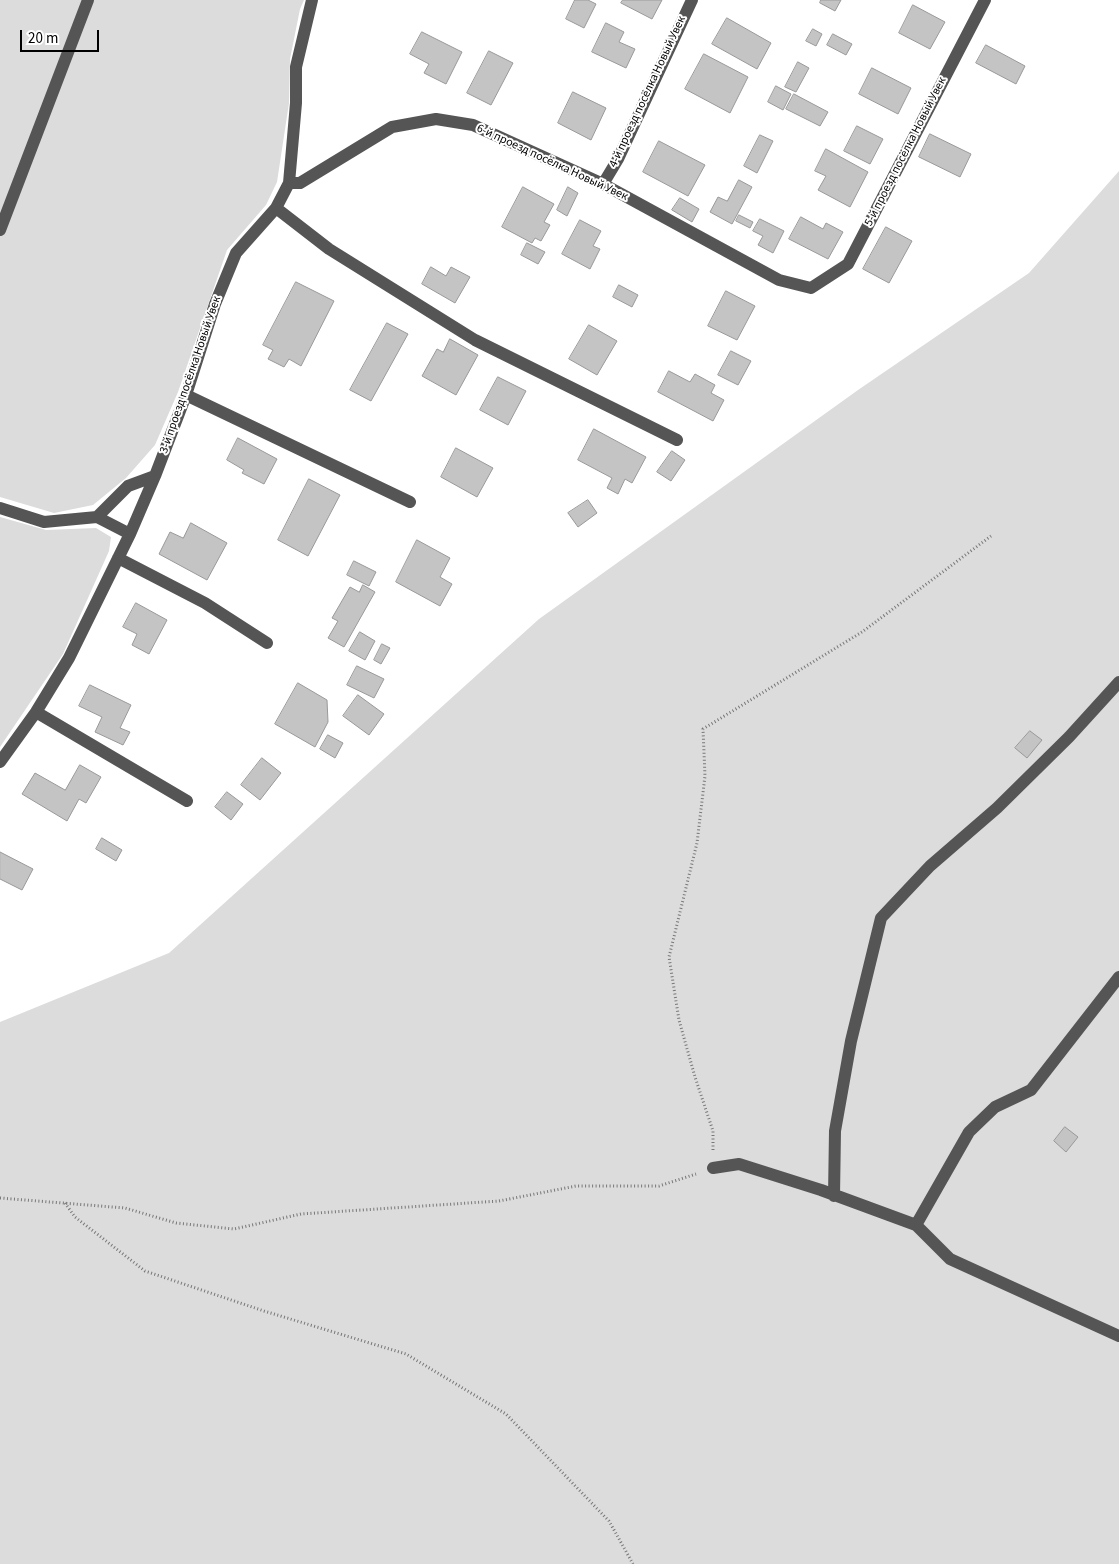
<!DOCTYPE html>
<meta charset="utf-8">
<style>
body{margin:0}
#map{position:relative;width:1119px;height:1564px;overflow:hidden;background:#fff;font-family:"Source Sans 3",sans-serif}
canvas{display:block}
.scale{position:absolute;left:20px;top:30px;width:79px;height:22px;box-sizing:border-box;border:2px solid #000;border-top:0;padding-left:6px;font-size:15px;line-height:18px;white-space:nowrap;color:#000;-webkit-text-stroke:4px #fff;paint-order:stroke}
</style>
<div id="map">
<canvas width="1119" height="1564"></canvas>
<div class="scale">20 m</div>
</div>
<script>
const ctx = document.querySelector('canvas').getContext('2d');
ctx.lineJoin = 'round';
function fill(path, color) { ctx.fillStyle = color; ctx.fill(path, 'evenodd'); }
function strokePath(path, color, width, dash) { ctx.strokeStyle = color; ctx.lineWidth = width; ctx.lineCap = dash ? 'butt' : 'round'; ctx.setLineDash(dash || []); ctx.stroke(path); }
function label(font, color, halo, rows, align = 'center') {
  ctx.font = font + ' "Source Sans 3",sans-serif'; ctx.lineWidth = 4; ctx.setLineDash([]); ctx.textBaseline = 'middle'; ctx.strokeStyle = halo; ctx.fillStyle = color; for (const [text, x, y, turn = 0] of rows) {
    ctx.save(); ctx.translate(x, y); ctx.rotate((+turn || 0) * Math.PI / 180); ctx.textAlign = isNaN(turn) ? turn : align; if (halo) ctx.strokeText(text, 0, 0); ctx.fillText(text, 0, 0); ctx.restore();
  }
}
fill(new Path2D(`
 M0,0H304L300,9L290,59L289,103L277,182L266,205L227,250L178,392L155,445L126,478L93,505L54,513L0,497Z
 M1119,171V1564H0V1022L169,953L539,619L858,390L1029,273Z
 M0,517L46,530L96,528L111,537L109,551L63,654L0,747Z`), '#dcdcdc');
const building = new Path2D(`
 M575,0H588L596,4L584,28L566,19Z
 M623,0H662L652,19L621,3Z
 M821,0H841L835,11L820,3Z
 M913,5L945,22L930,49L899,33Z
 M727,18L771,43L757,69L712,44Z
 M606,23L624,32L619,42L635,49L626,68L592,52Z
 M813,29L822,34L816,46L806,41Z
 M422,32L462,52L446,84L424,73L429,64L410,54Z
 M833,34L852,44L846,55L827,45Z
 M986,45L1025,66L1016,84L976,63Z
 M489,51L513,63L491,105L467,93Z
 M704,54L748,77L730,113L685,89Z
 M798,62L809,68L796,92L785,87Z
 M872,68L911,88L898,114L859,94Z
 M776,86L791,94L783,110L768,102Z
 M573,92L606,108L591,140L558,123Z
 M794,94L828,112L820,126L786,109Z
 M857,126L883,139L870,164L844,151Z
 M930,134L971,154L960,177L919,157Z
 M760,135L773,141L757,173L744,166Z
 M659,141L705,165L688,196L643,172Z
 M826,149L868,172L850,207L818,190L826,176L815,171Z
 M739,180L752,187L732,224L710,212L718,197L727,201Z
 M523,187L554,204L544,222L550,225L541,241L535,238L532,243L502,227Z
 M568,187L578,193L567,216L557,210Z
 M680,198L699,209L692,222L672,210Z
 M739,215L753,222L750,228L736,221Z
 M801,217L823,229L826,223L843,232L828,259L789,239Z
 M760,219L784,231L773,253L758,245L763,236L753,231Z
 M580,220L601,231L593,246L600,249L590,269L562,254Z
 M886,227L912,241L889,283L863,269Z
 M527,243L545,252L538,264L521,255Z
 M431,267L446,276L451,267L470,277L455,303L422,284Z
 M296,282L334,301L301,366L289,359L284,367L268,359L273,350L263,345Z
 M619,285L638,295L632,307L613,297Z
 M726,291L755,306L737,340L708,326Z
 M387,323L408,334L371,401L350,390Z
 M589,325L617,341L597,375L569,359Z
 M450,339L478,355L456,395L422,376L437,349L443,352Z
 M731,351L751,361L738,385L718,375Z
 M669,371L690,382L695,374L715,385L711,393L724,400L713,421L658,392Z
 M498,377L526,391L508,425L480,410Z
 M594,429L646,457L632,483L625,479L618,494L607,488L612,478L578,460Z
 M238,438L277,459L264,484L242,473L244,470L227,460Z
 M456,448L493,468L477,497L441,477Z
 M672,451L685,460L671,481L657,472Z
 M309,479L340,495L308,556L278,540Z
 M588,500L597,513L578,527L568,513Z
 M191,523L227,543L207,580L159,554L170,532L183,538Z
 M417,540L450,558L440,577L452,584L440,606L396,582Z
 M354,561L376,572L369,586L347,575Z
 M363,585L375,592L344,647L328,638L338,621L332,618L350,587L359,592Z
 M136,603L167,620L149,654L132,645L137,634L123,627Z
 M360,632L375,641L365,660L349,651Z
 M382,644L390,648L381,664L374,660Z
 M357,666L384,679L374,698L347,685Z
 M298,683L327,700L328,722L315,747L275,724Z
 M90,685L131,705L120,728L130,732L123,745L95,732L102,717L79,706Z
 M358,695L384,714L369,735L343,716Z
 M1030,731L1042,740L1027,758L1015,748Z
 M328,735L343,743L335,758L320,749Z
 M262,758L281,773L260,800L241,785Z
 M80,765L101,777L86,803L79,799L67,821L22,794L35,773L65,790Z
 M227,792L243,804L231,820L215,807Z
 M102,838L122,850L116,861L96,849Z
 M0,852L33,869L22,890L0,879Z
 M1065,1127L1078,1137L1066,1152L1054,1141Z`);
fill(building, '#c4c4c4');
strokePath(building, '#999', 1);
strokePath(new Path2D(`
 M713,1150V1131L695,1077L679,1020L669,957L697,843L705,776L703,729L862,632L991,536
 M0,1198L125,1208L176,1223L234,1229L301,1214L499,1201L576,1186H659L696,1174
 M65,1203L75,1217L145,1271L264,1311L406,1354L506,1414L609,1521L633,1564`), '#777', 3, [1, 2.5]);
strokePath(new Path2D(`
 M289,183H300L392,127L436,119L473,125L603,184L779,280L811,288L848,264L985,0
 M603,184L618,159L692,0
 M276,208L329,249L475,340L677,440
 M0,230L88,0
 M186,395L410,502
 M0,508L44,522L97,517L130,534
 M97,517L128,486L155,476
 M118,558L205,603L267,643
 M36,712L187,801
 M0,762L36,712L69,658L130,534L155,476L186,395L215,304L236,253L276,208L289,183L296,103V67L312,0
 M713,1168L739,1164L821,1190L916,1225L950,1259L1119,1336
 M834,1196L835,1131L851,1041L881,918L930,866L997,808L1069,737L1119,682
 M916,1225L969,1132L995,1107L1031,1090L1119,977`), '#555', 12);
label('12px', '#000', '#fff', [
 ["4-й проезд посёлка Новый Увек",648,92,-65],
 ["5-й проезд посёлка Новый Увек",906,152,-63],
 ["6-й проезд посёлка Новый Увек",552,163,25],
 ["3-й проезд посёлка Новый Увек",191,375,-71]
]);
</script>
